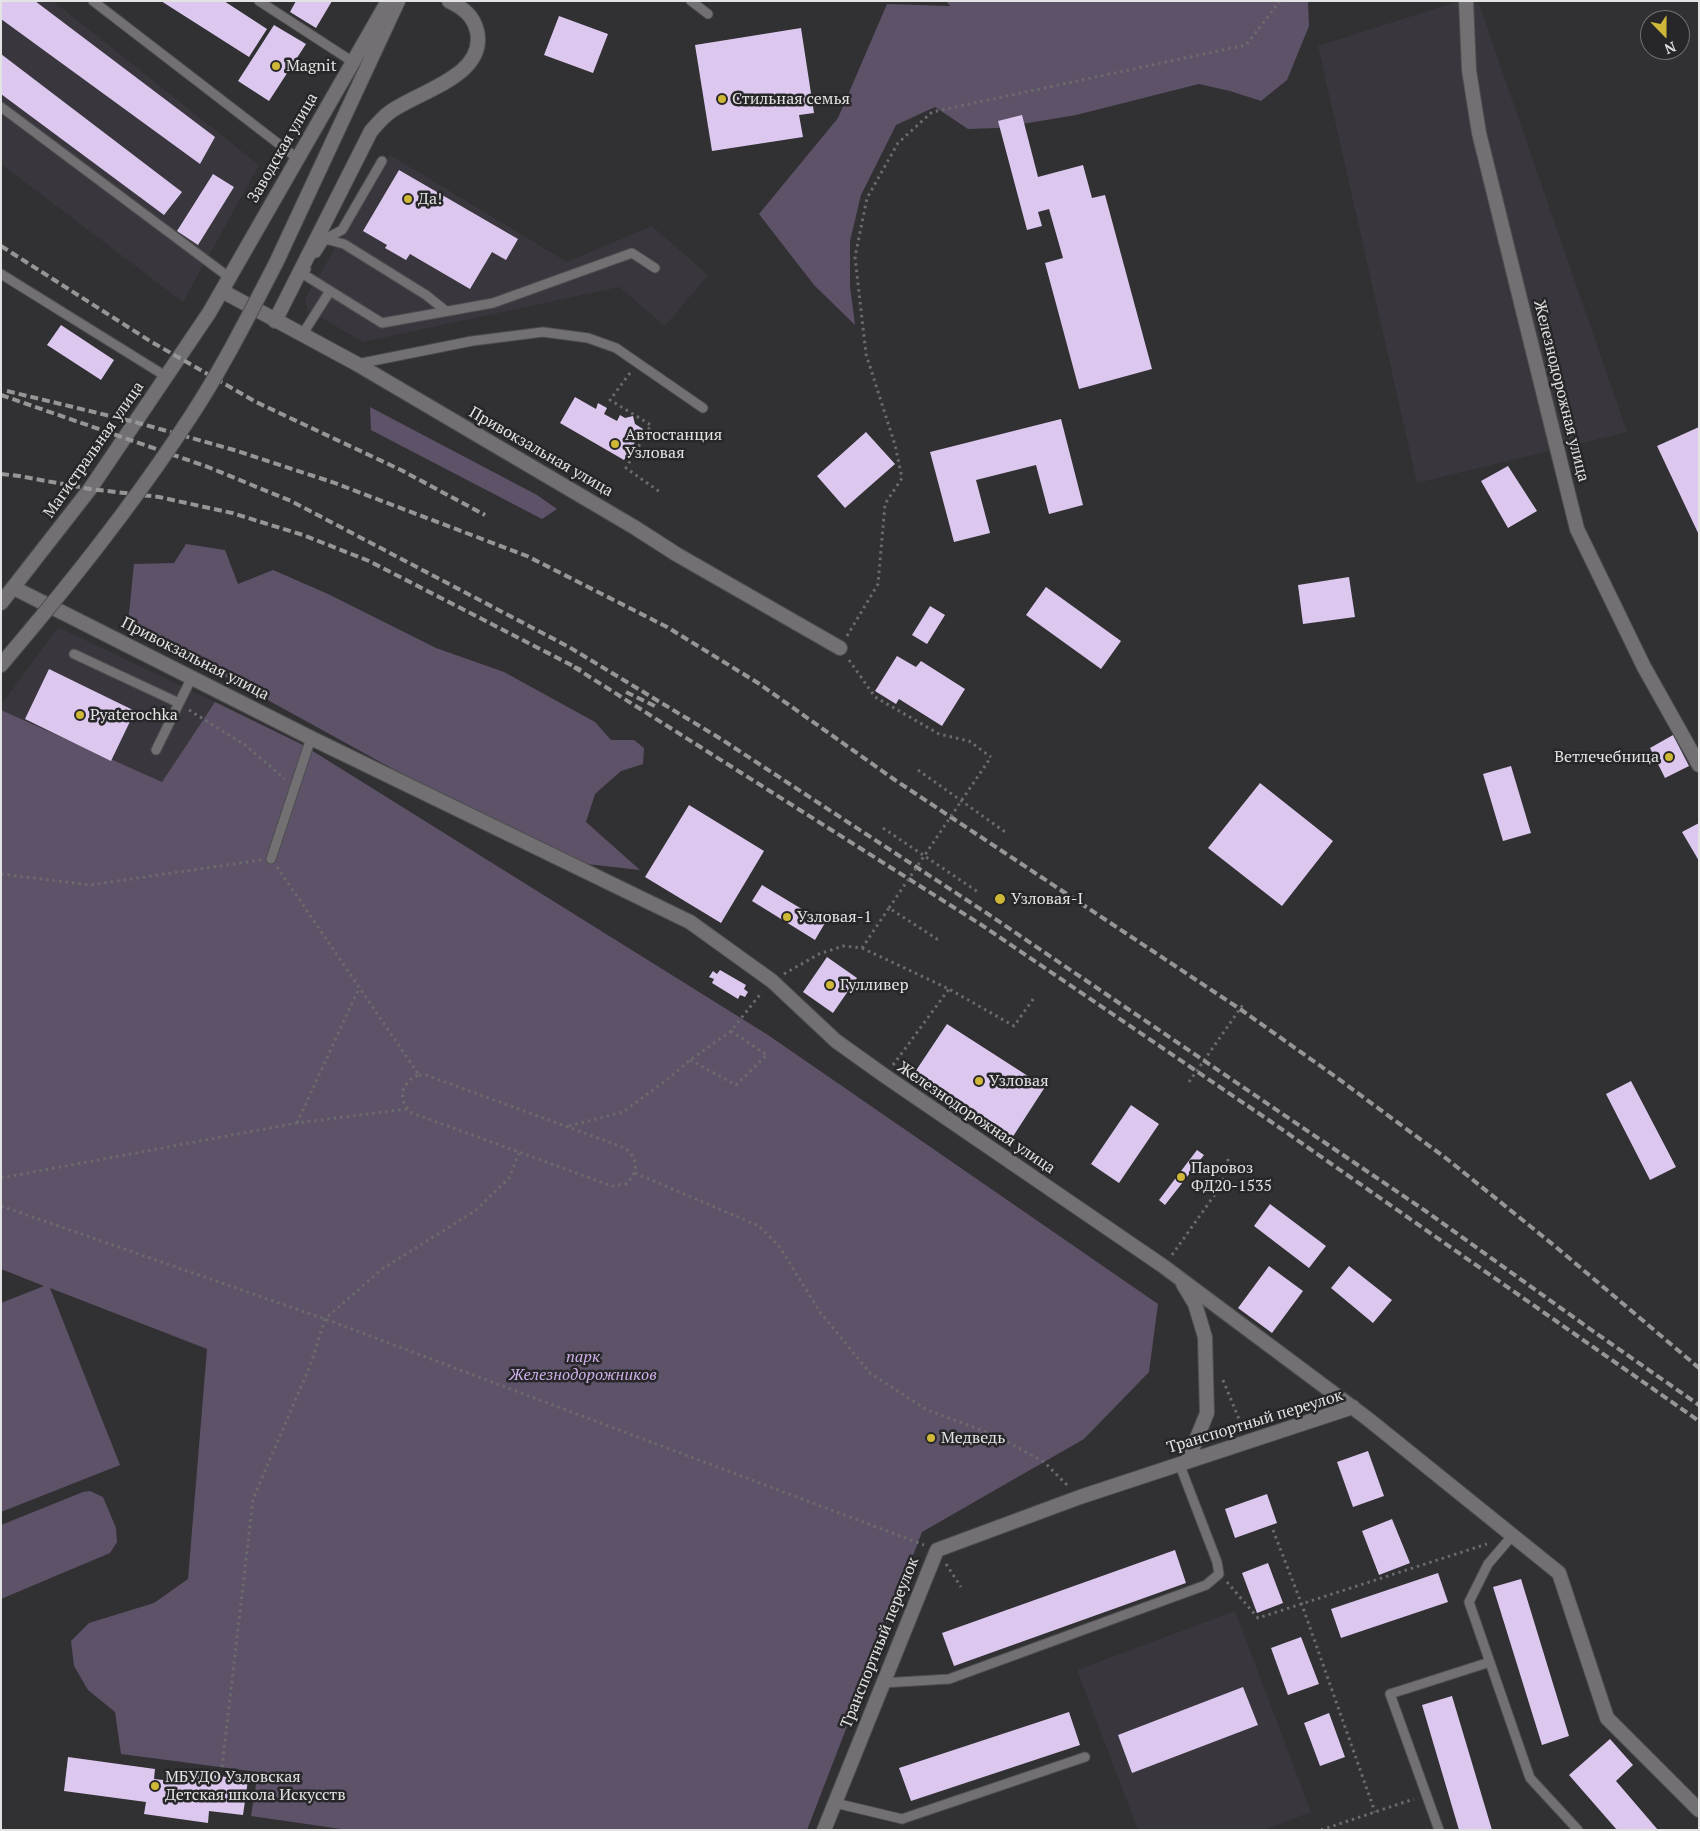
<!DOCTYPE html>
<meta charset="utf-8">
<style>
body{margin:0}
#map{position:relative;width:1700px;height:1831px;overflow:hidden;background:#313032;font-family:"PT Serif",serif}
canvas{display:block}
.frame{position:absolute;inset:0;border:2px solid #e3e3e4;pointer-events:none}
.north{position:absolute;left:1640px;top:10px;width:50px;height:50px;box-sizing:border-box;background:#272628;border:1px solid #727273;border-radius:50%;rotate:158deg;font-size:14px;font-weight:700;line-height:20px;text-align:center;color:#e3e3e4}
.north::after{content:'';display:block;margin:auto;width:18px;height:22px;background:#cfb837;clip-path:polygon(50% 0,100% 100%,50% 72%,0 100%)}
</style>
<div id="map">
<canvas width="1700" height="1831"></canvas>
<div class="frame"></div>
<div class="north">N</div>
</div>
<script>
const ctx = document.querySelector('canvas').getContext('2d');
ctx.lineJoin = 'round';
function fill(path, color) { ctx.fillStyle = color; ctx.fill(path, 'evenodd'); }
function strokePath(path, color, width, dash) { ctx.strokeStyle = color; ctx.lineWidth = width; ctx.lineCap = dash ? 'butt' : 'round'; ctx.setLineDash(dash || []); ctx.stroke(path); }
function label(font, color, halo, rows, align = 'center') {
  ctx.font = font + ' "PT Serif",serif'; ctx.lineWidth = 5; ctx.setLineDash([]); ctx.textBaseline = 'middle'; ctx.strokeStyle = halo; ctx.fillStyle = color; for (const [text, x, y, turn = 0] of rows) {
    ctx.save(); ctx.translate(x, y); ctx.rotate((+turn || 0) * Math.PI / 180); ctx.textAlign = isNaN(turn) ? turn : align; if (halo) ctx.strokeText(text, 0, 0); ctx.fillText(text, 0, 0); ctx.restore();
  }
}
fill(new Path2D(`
 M1,1H53L259,165L183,302L1,164Z
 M1459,1H1478L1627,432L1417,483L1318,46Z
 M390,155L567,262L652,226L708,275L665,326L619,287L363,342L308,310L305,299Z
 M58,627L215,702L162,782L1,710V705Z
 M1235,1611L1311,1812L1264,1830H1138L1077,1670Z`), '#3a363e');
fill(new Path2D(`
 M946,1H1308L1309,26L1287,80L1261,101L1230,91L1199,84L1076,115L998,128L968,129L935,107L896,125L861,195L850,241V286L855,325L814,285L759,214L838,118L887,4L950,6Z
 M370,407L537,495L557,509L542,519L371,430Z
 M186,544L225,550L238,584L273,570L328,594L436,648L504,672L595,722L611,740H634L644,748L643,764L621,771L595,794L586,822L640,870L560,861L128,623L134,564L174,563Z
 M215,702L303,745L768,1035L1158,1304L1149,1372L1084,1439L922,1532L807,1830H348L251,1816L258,1772L121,1754L115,1712L88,1690L74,1666L71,1641L89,1623L154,1603L188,1579L207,1349L50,1288L120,1465L1,1512V1303L44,1286L1,1269V710L162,782Z
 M90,1491L103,1497L116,1528L117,1542L110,1553L1,1599V1525L83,1492Z`), '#5e5269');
fill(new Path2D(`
 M1,1H35L215,137L200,164L1,19Z
 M161,1H224L267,29L249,57Z
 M296,1H332L316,28L290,12Z
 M559,16L608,34L593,73L544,55Z
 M274,25L306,44L269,101L238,81Z
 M801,28L814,113L799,115L803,137L712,151L695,45Z
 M1,54L182,192L164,215L1,94Z
 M1022,115L1038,177L1083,165L1092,198L1105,195L1152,369L1079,389L1045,263L1063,258L1049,209L1038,212L1042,226L1027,230L998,121Z
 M399,170L518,239L506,260L492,252L470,289L410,254L406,260L385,248L387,245L363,231Z
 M213,174L234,187L198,245L177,231Z
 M61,325L114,360L101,380L47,345Z
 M575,397L596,409L598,403L607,408L604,414L617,421L620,415L625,418L633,416L635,424L643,429L624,460L560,423Z
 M1061,419L1083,505L1049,514L1036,465L976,480L990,533L954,542L930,452Z
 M1699,427V535L1657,446Z
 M866,432L895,464L845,508L817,476Z
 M1508,466L1537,511L1508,528L1481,481Z
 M1349,577L1355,617L1303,624L1298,585Z
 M1046,587L1121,641L1101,669L1026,615Z
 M930,606L945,615L927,644L912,635Z
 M897,656L916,667L921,661L965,689L942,726L899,699L896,704L875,691Z
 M49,669L135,711L111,761L25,719Z
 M1673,735L1689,766L1665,778L1650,748Z
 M1511,766L1531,833L1503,841L1483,774Z
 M1260,783L1333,841L1282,906L1208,848Z
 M689,805L764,851L721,923L645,877Z
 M1699,823V861L1682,832Z
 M762,885L825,923L815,940L752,901Z
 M827,957L857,978L833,1013L803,992Z
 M720,970L746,985L744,989L748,992L745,997L740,995L738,999L712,983L714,979L709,977L713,971L717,974Z
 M947,1024L1045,1087L1012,1138L913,1075Z
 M1631,1081L1676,1167L1650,1180L1606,1094Z
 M1131,1105L1159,1124L1119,1183L1091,1164Z
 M1197,1150L1204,1155L1165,1205L1159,1200Z
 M1270,1204L1326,1246L1309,1268L1254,1226Z
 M1269,1266L1303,1291L1272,1333L1238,1308Z
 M1349,1266L1392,1300L1373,1323L1331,1288Z
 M1368,1451L1384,1496L1353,1507L1337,1462Z
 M1267,1494L1277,1523L1235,1538L1225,1509Z
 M1392,1519L1410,1563L1379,1575L1362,1531Z
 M1175,1550L1186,1583L954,1666L942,1633Z
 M1268,1563L1283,1603L1257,1613L1242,1573Z
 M1438,1573L1448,1602L1341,1638L1331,1609Z
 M1521,1579L1569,1736L1542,1745L1493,1587Z
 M1301,1637L1319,1684L1288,1695L1271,1648Z
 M1243,1687L1258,1725L1132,1773L1118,1735Z
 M1452,1696L1492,1830H1459L1422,1705Z
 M1069,1712L1080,1745L911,1801L899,1768Z
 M1329,1713L1345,1757L1320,1766L1304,1723Z
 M1610,1739L1633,1765L1616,1781L1658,1830H1617L1569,1775Z
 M68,1757L155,1769L154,1779L182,1782L183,1771L248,1780L243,1815L209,1811L208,1823L144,1814L146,1802L64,1791Z`), '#dcc8ef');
const service = new Path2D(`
 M93,1L297,158
 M259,1L353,62
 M691,1L708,14
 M1,107L230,278
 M325,239L344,244L426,295L446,311
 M325,239L342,230L382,161
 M316,253L325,239L319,235
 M306,269L303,274L382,323L493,303L632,253L655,268
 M1,274L167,377
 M302,335L330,291
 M357,364L472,341L543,332L588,338L616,348L703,408
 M74,654L179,703
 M156,750L192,677
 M271,859L311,738
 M1512,1536L1488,1564L1469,1602L1530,1778L1578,1830
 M882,1683L949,1679L1206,1585L1219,1574L1217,1562L1179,1463
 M835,1803L902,1819L1085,1757
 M1439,1830L1390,1694L1490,1662`);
const minor = new Path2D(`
 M1466,1L1469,70L1479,133L1577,529L1644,667L1699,765
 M222,291L357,364L634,527L676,554L840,648
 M275,321L371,131C377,124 383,117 390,112C419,91 487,76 477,31C473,15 463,8 449,1
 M14,588L311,738L690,922L772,981L836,1041L885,1076L1163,1266L1368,1419L1559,1573L1607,1718L1699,1810
 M1,603L90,489L209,313L388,1
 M1183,1284L1195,1304L1205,1337L1207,1413L1188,1460
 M824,1830L937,1550L1080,1497L1353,1407`);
const secondary = new Path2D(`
 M276,263L398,1
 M1,665L37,622`);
strokePath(service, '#4e4d4f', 11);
strokePath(minor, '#4e4d4f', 16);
strokePath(secondary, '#4e4d4f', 16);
strokePath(new Path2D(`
 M630,373L610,400L651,425L626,468L660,492
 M847,636L878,584L885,504L902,478L895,445L866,354L855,257L867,198L898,143L932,112L1246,45L1280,1
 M849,660L875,697L939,734L969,741L991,757
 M189,710L245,745L285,779
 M918,770L1008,834
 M883,828L978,892
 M277,867L419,1075
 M1,874L90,885L261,860
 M862,948L949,989L1014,1026L1034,998
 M784,974L819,954L843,946L862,948L889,908L937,939L939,935
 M690,1060L736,1085L767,1055L731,1031
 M893,1065L949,989
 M419,1075H426L625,1148C639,1159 638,1173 626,1184L612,1186L412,1113C397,1101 400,1082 419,1075Z
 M1189,1082L1244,1003
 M297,1123L359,988
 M569,1126L623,1112L668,1079L690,1060L731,1031L762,992
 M635,1173L759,1226L779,1246L820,1312L870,1373L927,1410L997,1436L1044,1462L1067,1485
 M1,1178L297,1123L407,1109
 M1,1206L325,1319L924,1545
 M1172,1255L1223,1183L1229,1155
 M1223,1380L1243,1429
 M1273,1530L1302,1605L1375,1812
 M946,1564L961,1587
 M1227,1582L1258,1618L1487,1544
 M222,1767L253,1499L310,1366L325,1319L382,1269L475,1211L509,1178L519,1153
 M1321,1830L1414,1799`), '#6b6a6c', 3, [2.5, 4]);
strokePath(service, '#727073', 9);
strokePath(minor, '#727073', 14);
strokePath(secondary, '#727073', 14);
strokePath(new Path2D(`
 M1,246L150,341L256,402L401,470L485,515
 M7,391L135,422L234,450L332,482L527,556L667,627L758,683L895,780L1240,1009L1336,1077L1447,1159L1556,1247L1699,1368
 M1,395L208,467L291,501L569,647L721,739L988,914L1427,1212L1590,1329L1699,1405
 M1,474L19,476L90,489L159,497L232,513L303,535L369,561L581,670
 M574,667L980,924L1270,1121L1699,1421
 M626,692L657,707`), '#969697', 4, [8, 4]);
const secondaryBridge = new Path2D(`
 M37,622C92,556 144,488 191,416C223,367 249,315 276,263`);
strokePath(secondaryBridge, '#4e4d4f', 16, []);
strokePath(new Path2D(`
 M889,908L991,757`), '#6b6a6c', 3, [2.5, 4]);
strokePath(secondaryBridge, '#727073', 14);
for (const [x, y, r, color] of [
 [276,66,5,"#cfb837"],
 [722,99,5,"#cfb837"],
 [408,199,5,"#cfb837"],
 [615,444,5,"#cfb837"],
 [80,715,5,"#cfb837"],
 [1669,757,5,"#cfb837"],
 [1000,899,6,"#cfb837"],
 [787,917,5,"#cfb837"],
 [830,985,5,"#cfb837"],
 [979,1081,5,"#cfb837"],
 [1181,1177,5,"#cfb837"],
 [931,1438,5,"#cfb837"],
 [155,1786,5,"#cfb837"]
]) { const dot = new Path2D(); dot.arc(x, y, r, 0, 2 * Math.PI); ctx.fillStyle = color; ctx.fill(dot); strokePath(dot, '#272628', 2); }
label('16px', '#e3e3e4', '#272628', [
 ["Magnit",286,66],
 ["Стильная семья",732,99],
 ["Да!",418,199],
 ["Автостанция",625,435],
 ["Узловая",625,453],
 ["Pyaterochka",90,715],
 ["Ветлечебница",1659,757,"right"],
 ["Узловая-I",1011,899],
 ["Узловая-1",797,917],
 ["Гулливер",840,985],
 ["Узловая",989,1081],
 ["Паровоз",1191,1168],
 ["ФД20-1535",1191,1186],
 ["Медведь",941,1438],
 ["МБУДО Узловская",165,1777],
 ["Детская школа Искусств",165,1795]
], 'left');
label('16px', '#e3e3e4', '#272628', [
 ["Заводская улица",283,148,-60],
 ["Железнодорожная улица",1561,391,76],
 ["Магистральная улица",94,450,-55],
 ["Привокзальная улица",541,452,30],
 ["Привокзальная улица",195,659,27],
 ["Железнодорожная улица",976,1118,34],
 ["Транспортный переулок",1255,1422,-17],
 ["Транспортный переулок",880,1643,-68]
]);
label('italic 16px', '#cfb0ea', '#272628', [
 ["парк",583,1357],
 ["Железнодорожников",583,1375]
]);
</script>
